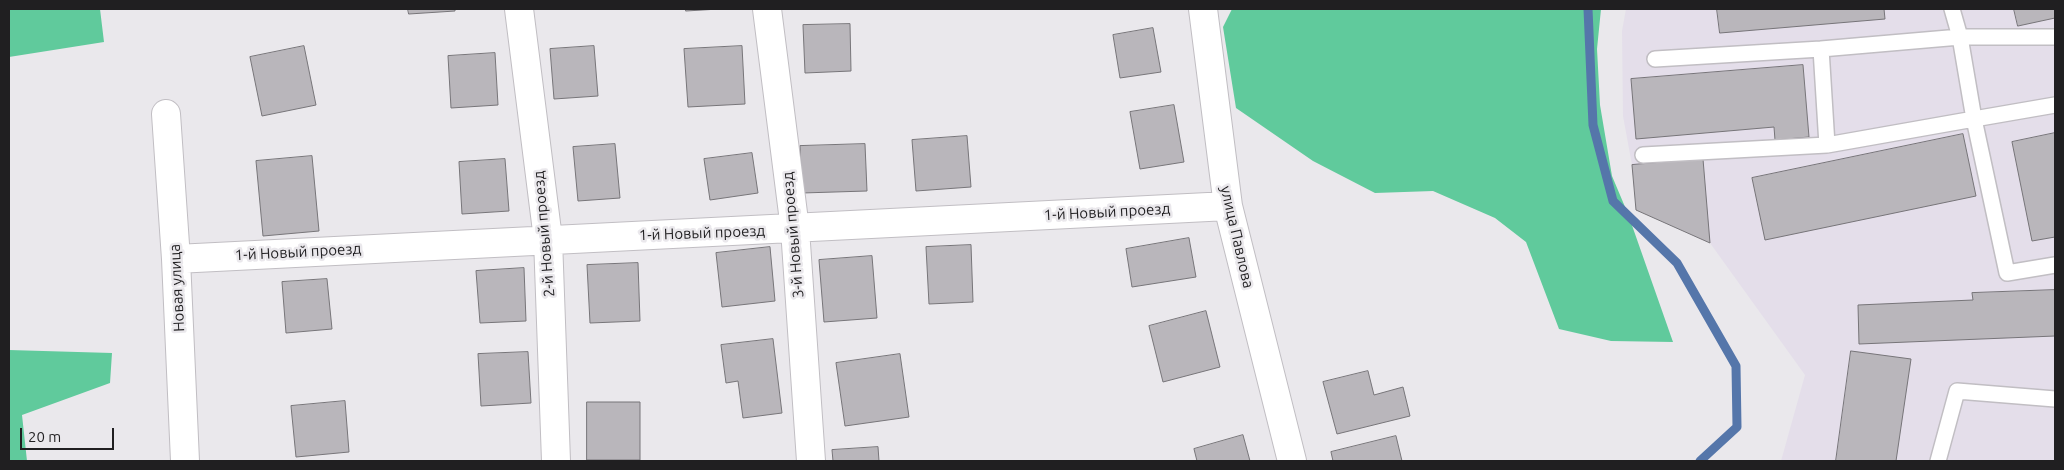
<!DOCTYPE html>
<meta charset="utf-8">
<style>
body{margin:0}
#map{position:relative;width:2064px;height:470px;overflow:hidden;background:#eae8ec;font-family:Ubuntu,sans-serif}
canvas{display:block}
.frame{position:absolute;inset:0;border:10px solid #201f21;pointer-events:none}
.scale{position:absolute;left:20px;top:428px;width:94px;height:22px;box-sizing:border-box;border:2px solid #201f21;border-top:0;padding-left:6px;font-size:15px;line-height:18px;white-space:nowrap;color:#201f21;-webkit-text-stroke:4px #eae8ec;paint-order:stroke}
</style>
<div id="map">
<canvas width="2064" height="470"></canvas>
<div class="frame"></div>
<div class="scale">20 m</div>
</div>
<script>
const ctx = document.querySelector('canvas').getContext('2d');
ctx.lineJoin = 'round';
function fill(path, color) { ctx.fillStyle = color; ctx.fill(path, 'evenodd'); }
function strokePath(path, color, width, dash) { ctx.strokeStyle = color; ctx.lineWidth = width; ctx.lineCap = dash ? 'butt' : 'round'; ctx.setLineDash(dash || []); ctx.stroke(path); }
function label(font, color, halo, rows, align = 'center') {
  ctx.font = font + ' Ubuntu,sans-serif'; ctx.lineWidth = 5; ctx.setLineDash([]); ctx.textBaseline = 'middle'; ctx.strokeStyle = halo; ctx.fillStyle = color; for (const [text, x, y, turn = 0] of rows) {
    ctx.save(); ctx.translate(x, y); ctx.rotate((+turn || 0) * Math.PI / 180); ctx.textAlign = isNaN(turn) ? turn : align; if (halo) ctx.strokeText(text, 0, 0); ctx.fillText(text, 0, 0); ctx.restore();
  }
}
fill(new Path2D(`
 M1626,9H2055V461H1781L1805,375L1710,243L1636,210L1632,165L1623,116L1622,31Z`), '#e4deea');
fill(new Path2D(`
 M9,9H100L104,42L9,57Z
 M1232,9H1601L1597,49L1600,105L1612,176L1628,214L1673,342L1611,341L1559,329L1526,242L1495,218L1433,191L1375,193L1313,161L1236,108L1223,27Z
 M9,350L112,353L110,383L22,415L27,461H9Z`), '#60ca9c');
strokePath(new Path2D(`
 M1588,9L1593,125L1613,201L1677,263L1736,366L1737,427L1700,461`), '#5576aa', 9);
const building = new Path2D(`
 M408,9H455V11L409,14Z
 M686,9H719L686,11Z
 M1717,9H1884L1885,19L1720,33Z
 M2014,9H2055V18L2018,26Z
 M850,24L851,71L805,73L803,25Z
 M1153,28L1161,72L1120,78L1113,35Z
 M304,46L316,105L262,116L250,57Z
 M594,46L598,96L554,99L550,49Z
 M742,46L745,104L688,107L684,49Z
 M495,53L498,105L451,108L448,56Z
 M1803,65L1809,137L1775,140L1774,127L1636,139L1631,79Z
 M1174,105L1184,162L1140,169L1130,112Z
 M2055,133V237L2032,241L2012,142Z
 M1963,134L1976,196L1765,240L1752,178Z
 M967,136L971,187L916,191L912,140Z
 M615,144L620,198L578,201L573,147Z
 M865,144L867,191L802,193L800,146Z
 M752,153L758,193L710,200L704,159Z
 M312,156L319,231L263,236L256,161Z
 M505,159L509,211L462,214L459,162Z
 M1703,159L1710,243L1636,210L1632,165Z
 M1189,238L1196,277L1132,287L1126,249Z
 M971,245L973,302L929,304L926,247Z
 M770,247L775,301L722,307L716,253Z
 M872,256L877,318L824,322L819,260Z
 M638,263L640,321L590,323L587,265Z
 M524,268L526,321L480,323L476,271Z
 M327,279L332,329L286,333L282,282Z
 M2055,290V336L1859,344L1858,305L1973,300L1972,293Z
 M1206,311L1220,367L1163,382L1149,326Z
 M773,339L782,413L743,418L738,381L726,383L721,345Z
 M1851,351L1911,359L1896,461H1836Z
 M528,352L531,403L481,406L478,354Z
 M900,354L909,417L845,426L836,363Z
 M1368,371L1374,395L1403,387L1410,416L1337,434L1323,382Z
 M345,401L349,452L296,457L291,406Z
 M587,402H640V460H587Z
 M1243,435L1250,461H1197L1194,449Z
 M1396,436L1402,461H1333L1331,452Z
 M878,447L879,461H833L832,450Z`);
fill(building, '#b9b6bb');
strokePath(building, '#777579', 1);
const service = new Path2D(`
 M1655,59L1821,49
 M2055,105L1974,119L2007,273L2055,265
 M1827,145L1974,119L1960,37L1952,9
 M1643,155L1827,145L1821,49L1960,37H2055
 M1938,461L1957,391L2055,399`);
const minor = new Path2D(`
 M519,9L548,239L556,461
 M767,9L795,229L811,461
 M1203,9L1228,206L1292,461
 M166,114L176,259L185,461
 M176,259C527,240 877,225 1228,206`);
strokePath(service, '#c1bec3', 18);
strokePath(minor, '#c1bec3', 30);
strokePath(service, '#fff', 15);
strokePath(minor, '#fff', 28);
label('15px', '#201f21', '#eae8ec', [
 ["1-й Новый проезд",1107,212,-3],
 ["1-й Новый проезд",702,233,-2],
 ["2-й Новый проезд",544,234,-95],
 ["3-й Новый проезд",793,235,-95],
 ["улица Павлова",1237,237,77],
 ["1-й Новый проезд",298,252,-3],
 ["Новая улица",177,288,-93]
]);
</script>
